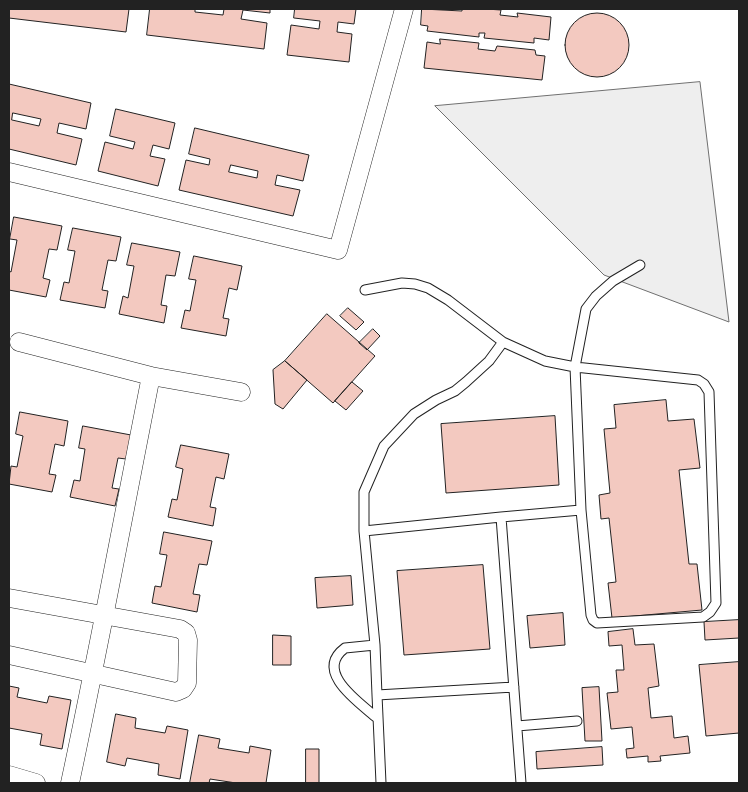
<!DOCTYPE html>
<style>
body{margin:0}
#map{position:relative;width:748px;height:792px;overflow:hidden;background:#fff;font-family:Quicksand,sans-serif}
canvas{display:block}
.frame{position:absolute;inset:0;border:10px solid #222;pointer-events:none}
</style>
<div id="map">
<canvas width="748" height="792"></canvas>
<div class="frame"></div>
</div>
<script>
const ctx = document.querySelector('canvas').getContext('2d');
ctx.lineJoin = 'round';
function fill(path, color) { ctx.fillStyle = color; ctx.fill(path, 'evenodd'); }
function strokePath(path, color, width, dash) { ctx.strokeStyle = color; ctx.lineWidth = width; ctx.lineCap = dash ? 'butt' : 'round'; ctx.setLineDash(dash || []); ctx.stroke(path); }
const green = new Path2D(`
 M700,82L729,322L604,275L435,106Z`);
fill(green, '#eee');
strokePath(green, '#6f6f6f', 1);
const building = new Path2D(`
 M10,9H129L126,32L9,18Z
 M150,9H195V12L223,15L224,9H270V13L243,10L241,19L267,23L264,49L147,35Z
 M295,9H356L354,24L338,22L337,32L352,34L349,62L287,55L291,25L319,29L320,21L294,18Z
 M422,9L462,11V9H486L501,10L500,15L518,17L517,13L551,17L549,40L534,38V43L484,38L485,33H479V37L427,31L428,26L421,25Z
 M565 45a32 32 0 1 1 64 0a32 32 0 1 1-64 0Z
 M440,39L479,43L478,49L495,51L497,46L535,50L536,55L545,56L542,80L424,68L427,42L440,44Z
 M9,84L91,103L86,129L59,123L57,133L82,139L76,165L9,149ZM13,113L41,119L39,126L12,120Z
 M116,109L175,123L169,149L153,145L150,156L165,159L158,186L98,171L105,142L133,149L135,142L110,136Z
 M195,128L309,155L303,181L277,175L275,185L300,190L293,216L179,190L186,160L209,165L210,159L189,154ZM231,165L258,171L257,178L229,172Z
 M14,217L62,226L57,250L49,249L43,278L50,280L46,297L9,290V271L11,272L17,240L10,239Z
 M73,228L121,237L116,261L108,260L102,290L108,291L105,308L60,300L64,282L69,283L75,251L68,250Z
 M132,243L180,252L175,276L166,275L161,305L167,306L164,323L119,314L123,296L128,298L134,266L127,265Z
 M194,256L242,266L237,290L229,288L223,318L229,319L226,336L181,328L185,310L190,311L196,280L189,279Z
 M348,308L364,322L356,330L340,316Z
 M327,314L375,356L333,403L285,361Z
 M373,329L380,336L367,350L359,343Z
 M285,361L307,380L283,409L275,404L273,370Z
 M352,382L363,391L346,410L335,401Z
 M666,400L668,421L694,419L700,468L679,470L689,564H697L702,610L612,618L608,583L616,582L609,518L601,519L599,495L610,493L604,429L616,428L614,405Z
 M20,412L68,421L64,446L55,444L49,474L56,475L52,492L9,484L11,466L17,467L23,436L16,434Z
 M555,416L559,485L446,493L441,424Z
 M83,426L131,435L126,459L118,458L112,488L119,489L115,506L70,497L74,480L80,481L85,449L79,448Z
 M181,445L229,454L224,479L216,477L210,507L216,508L213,526L168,517L172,499L177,500L183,469L176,467Z
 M164,532L212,541L207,565L199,564L193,594L200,595L197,612L152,603L155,586L161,587L167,555L160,554Z
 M483,565L490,649L404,655L397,571Z
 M351,576L353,605L317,608L315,578Z
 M563,613L565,645L530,648L527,616Z
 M739,620V638L705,640L704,622Z
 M633,629L635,645L654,644L659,686L648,688L651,718L672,716L674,738L688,736L690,753L660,756L661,761L648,762V756L627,758L626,749L634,748L632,727L611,729L607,693L618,692L616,670H624L622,645L609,646L608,632Z
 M273,635L291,636V665H273Z
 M739,662V733L706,736L699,665Z
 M9,686L19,688L17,697L47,703L49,696L71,700L62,749L40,745L42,734L9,728Z
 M599,687L602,741H585L582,688Z
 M116,714L136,718L135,728L165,733L167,726L188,730L180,779L158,775L159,764L127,758L125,766L107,762Z
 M199,735L220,739L218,748L249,753L250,746L271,750L266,783H236L210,779L209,783H190Z
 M602,747L603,765L537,769L536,752Z
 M306,749H319V783H306Z`);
fill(building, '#f3c9c0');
strokePath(building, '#222', 1);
const service = new Path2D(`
 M365,290L402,283L415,284L428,288L448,300L503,342L545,361L575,367L698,380L704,384L709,392L716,603L710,612L703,617L597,623L593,620L591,615L581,510
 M503,342L489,361L466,382L455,391L436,400L414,414L384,446L364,492V531L375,645L377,695L514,687
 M501,517L581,510L575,367L586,309L596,296L613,281L640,265
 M364,531L501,517L521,783
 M375,645L345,648C313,672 360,703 377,718
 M377,695L381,783
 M517,726L577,721`);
const minor = new Path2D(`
 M9,172L338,250L404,9
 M19,342L151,376C124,512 99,648 70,783
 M151,376L241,392
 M9,598L180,629L186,633L188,640L187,683L183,689L176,692L9,655
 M9,775L36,783`);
strokePath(service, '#222', 11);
strokePath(minor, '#222', 19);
strokePath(service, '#fff', 9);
strokePath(minor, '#fff', 18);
</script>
